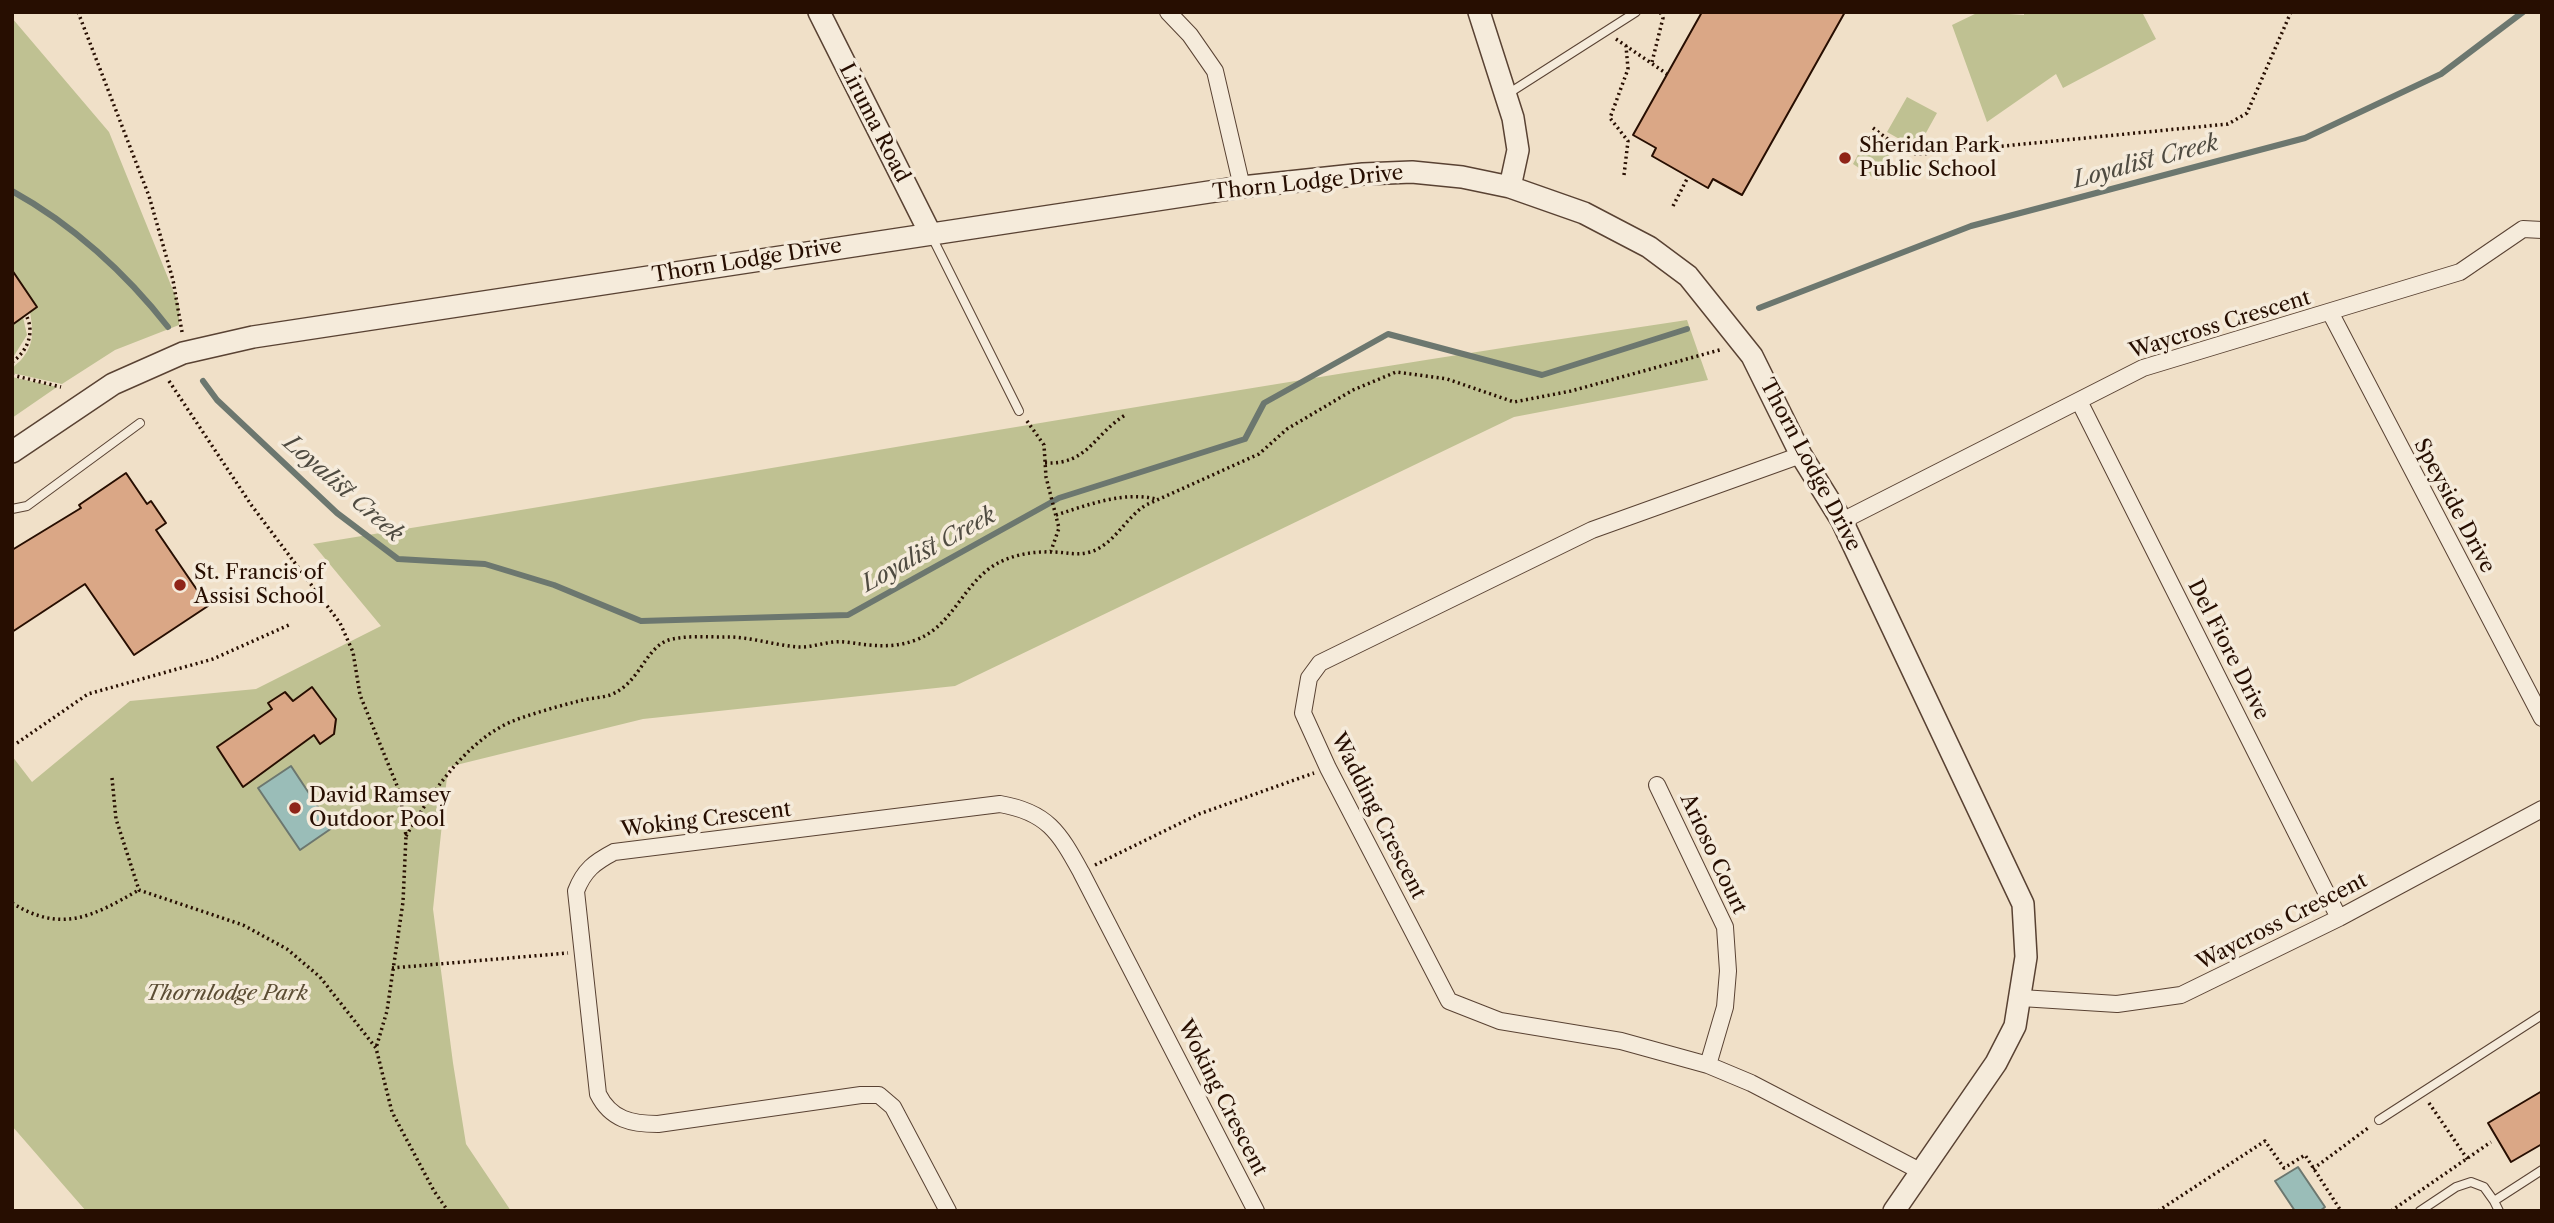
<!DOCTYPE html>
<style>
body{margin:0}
#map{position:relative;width:2554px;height:1223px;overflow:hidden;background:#f0e0c8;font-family:"Libre Caslon Text",serif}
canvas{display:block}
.frame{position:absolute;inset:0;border:14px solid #270e01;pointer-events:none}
</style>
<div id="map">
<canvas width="2554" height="1223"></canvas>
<div class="frame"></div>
</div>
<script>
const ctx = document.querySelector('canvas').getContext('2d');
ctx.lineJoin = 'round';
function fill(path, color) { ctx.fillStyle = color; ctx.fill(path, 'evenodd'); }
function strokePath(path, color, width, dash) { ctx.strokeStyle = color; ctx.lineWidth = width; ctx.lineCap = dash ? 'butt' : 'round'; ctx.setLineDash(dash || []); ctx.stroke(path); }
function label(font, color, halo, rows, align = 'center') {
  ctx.font = font + ' "Libre Caslon Text",serif'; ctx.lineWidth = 7; ctx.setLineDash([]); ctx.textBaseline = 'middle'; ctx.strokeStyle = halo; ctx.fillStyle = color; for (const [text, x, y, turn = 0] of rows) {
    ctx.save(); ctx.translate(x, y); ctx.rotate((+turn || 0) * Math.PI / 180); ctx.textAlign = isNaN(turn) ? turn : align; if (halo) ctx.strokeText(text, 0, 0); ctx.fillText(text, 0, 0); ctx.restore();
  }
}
fill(new Path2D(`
 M1979,12L2024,15V12H2142L2156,39L2063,88L2056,74L1987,122L1952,25Z
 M12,18L109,132L179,305V325L115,350L62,384L12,373C13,365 16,365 21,360C35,344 33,331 30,312L37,307L12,276Z
 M1907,97L1937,113L1917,149L1887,132Z
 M1868,136L1888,150L1890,158L1877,180L1853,164Z
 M23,317L27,335L12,359V320Z
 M1687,320L1708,380L1514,417L955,686L643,719L448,767L433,909L453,1063L466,1144L511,1211H86L12,1126V756L32,782L130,701L256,689L381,626L313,544C771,470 1228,388 1687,320Z
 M12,377L57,387L12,418Z`), '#bfc192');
const water = new Path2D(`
 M291,766L332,828L300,850L258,788Z
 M2298,1167L2325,1207L2320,1211H2295L2275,1181Z`);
fill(water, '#9abdb8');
strokePath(water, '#6c776f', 2);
strokePath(new Path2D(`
 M12,191C72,224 126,273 168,327
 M1759,308L1971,226L2305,138L2441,74L2523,12
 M203,381L217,400L337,513L398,559L485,564L554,585L641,621L848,615L1059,498L1245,439L1264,403L1388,334L1542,375L1687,329`), '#6c776f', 6);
const building = new Path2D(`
 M1702,12H1845L1742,195L1713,179L1708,188L1652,156L1656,148L1633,135Z
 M12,270L37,307L12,325Z
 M126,473L147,504L151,501L166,523L156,530L208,606L134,655L85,584L12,632V550L81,508L79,505Z
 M312,687L336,719L334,734L320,744L314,735L243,787L217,747L272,709L268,703L285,692L293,701Z
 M2542,1091V1144L2511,1162L2488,1123Z`);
fill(building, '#daa786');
strokePath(building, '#270e01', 2);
const service = new Path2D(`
 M1506,95L1636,12
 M931,235L1019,411
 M12,509L27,506L140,423
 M2379,1120L2542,1015
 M2420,1211L2456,1187L2471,1182L2484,1187L2494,1201
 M2499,1211L2494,1201L2542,1170`);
const minor = new Path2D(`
 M1168,12L1190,35L1215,71L1242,187
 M2330,312L2542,718
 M2079,401L2339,918
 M1801,455L1592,530L1320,663L1309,678L1303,713L1328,768L1449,1001L1500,1021L1621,1041L1708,1065L1751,1083L1922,1172
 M1842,521L2143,368L2460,272L2523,229L2542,230
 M1657,785L1725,927L1728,971L1725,1007L1708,1065
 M2021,998L2117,1004L2181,995L2339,918L2542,809
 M948,1211L893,1107L879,1095H861L658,1124C632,1124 611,1120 598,1094L576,891C584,870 595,862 614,852L1000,804C1047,812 1059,832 1081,872L1256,1211`);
const tertiary = new Path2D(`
 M819,12L930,233
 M1479,12L1513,118L1518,150L1510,187
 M12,452L113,384L183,353L253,337L1242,187L1363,174L1412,172L1462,177L1510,187L1584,213L1649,247L1688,276L1752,356L1801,455L1842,521L2023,904L2026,957L2015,1026L1996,1063L1894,1211`);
strokePath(service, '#594233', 10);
strokePath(minor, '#594233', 18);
strokePath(tertiary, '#594233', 24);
strokePath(new Path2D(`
 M78,12L149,196L173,280L182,332
 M1616,39L1667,74
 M1652,62L1663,18L1660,12
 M1873,128L1906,153L1922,154L2228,124L2247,113L2291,12
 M1624,175L1628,141L1610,118L1628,69L1626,46
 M1673,206L1688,177
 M12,362C28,351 35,332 26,315
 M12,375L61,387
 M169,381L252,506L340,623L353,652L360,695L400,793L406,836L403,902L387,1011L376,1048
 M1027,421L1044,445L1046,477L1059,528L1051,551
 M1045,463C1089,465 1094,433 1127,414
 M1056,515C1088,505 1123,491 1156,499
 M17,743L88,694L213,659L291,624
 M112,778L116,819L139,890L243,925L287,949L320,977L376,1048L392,1112L434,1191L448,1211
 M406,836C432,792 468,737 518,719C538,712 559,706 579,701C589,698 601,698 610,695C639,684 644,651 666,641C681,635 708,637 724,637C748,636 773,645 798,647C813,648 829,640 845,642C869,645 889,649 913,641C952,628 961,587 993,566C1010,555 1033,551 1053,552C1066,552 1077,556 1090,552C1114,545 1125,518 1146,505L1259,454L1287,429L1353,390L1396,372L1447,379L1514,402L1571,391L1723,349
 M1095,865L1199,814L1314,773
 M12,903C62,934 93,916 139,890
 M392,968L568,953
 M2429,1103L2468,1160
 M2313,1169L2368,1128
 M2158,1211L2265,1141L2284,1168L2305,1155L2341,1211
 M2391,1211L2491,1142`), '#270e01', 3.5, [2, 3.5]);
strokePath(service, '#f5ebdb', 8);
strokePath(minor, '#f5ebdb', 16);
strokePath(tertiary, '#f5ebdb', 21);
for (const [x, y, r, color] of [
 [1845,158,7,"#8f2418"],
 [180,585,7,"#8f2418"],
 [295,808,7,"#8f2418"]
]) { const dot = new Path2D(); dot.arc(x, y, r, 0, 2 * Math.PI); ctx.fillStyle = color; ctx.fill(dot); strokePath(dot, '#f5ebdb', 2.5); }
label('21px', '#270e01', '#f5ebdb', [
 ["Liruma Road",874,123,63],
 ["Thorn Lodge Drive",1308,183,-6],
 ["Thorn Lodge Drive",747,261,-9],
 ["Waycross Crescent",2220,325,-17],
 ["Thorn Lodge Drive",1810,465,62],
 ["Speyside Drive",2454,506,62],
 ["Del Fiore Drive",2228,650,63],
 ["Wadding Crescent",1378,816,63],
 ["Woking Crescent",706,820,-7],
 ["Arioso Court",1713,854,65],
 ["Waycross Crescent",2282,922,-27],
 ["Woking Crescent",1222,1098,63]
]);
label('21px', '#270e01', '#f5ebdb', [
 ["Sheridan Park",1859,146],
 ["Public School",1859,170],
 ["St. Francis of",194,573],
 ["Assisi School",194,597],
 ["David Ramsey",309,796],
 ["Outdoor Pool",309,820]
], 'left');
label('italic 21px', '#5c4d34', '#f5ebdb', [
 ["Thornlodge Park",227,994]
]);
label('italic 23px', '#4f4b41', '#f5ebdb', [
 ["Loyalist Creek",2146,162,-15],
 ["Loyalist Creek",343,489,41],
 ["Loyalist Creek",929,550,-29]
]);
</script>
